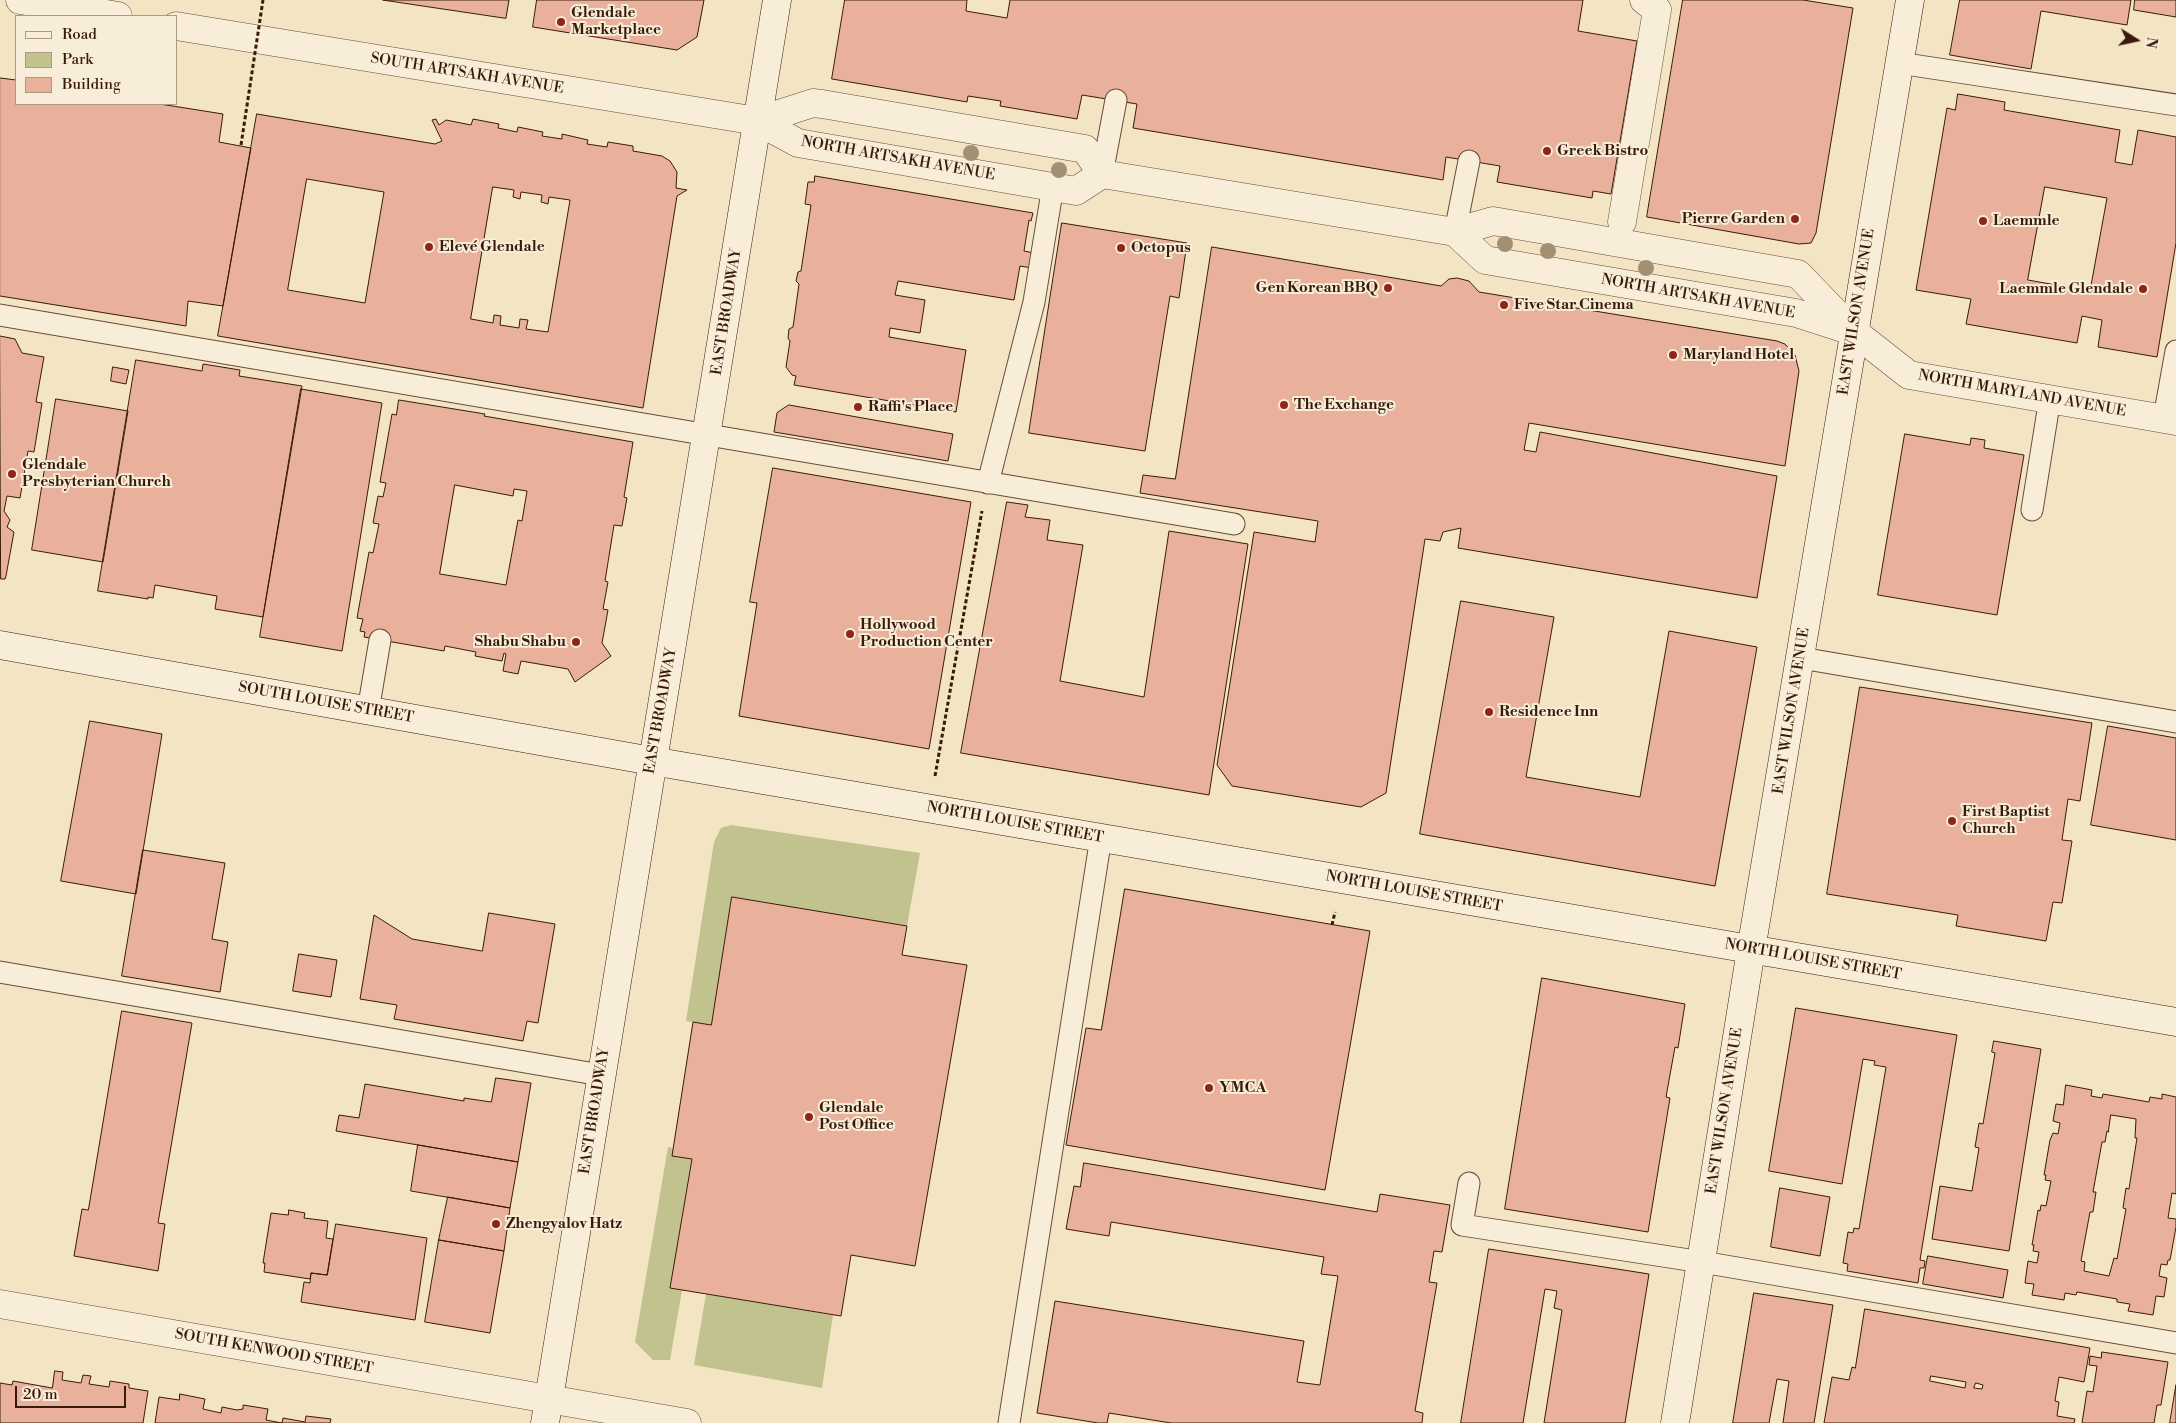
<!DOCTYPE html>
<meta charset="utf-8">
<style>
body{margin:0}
#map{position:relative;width:2176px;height:1423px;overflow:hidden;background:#f3e4c4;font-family:"Libre Bodoni",serif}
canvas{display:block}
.legend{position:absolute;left:15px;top:15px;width:162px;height:90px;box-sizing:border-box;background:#f7edd9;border:1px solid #ab9986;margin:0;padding:6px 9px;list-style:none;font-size:15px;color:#391a0a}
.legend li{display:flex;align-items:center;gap:10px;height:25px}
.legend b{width:25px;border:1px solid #ab9986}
.north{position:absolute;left:2111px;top:15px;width:50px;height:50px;-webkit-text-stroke:4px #f7edd9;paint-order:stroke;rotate:100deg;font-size:14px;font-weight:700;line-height:20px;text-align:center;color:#391a0a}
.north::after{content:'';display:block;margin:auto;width:18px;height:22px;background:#391a0a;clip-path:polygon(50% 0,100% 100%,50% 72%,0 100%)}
.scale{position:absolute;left:15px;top:1386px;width:111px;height:22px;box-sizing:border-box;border:2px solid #391a0a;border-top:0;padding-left:6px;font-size:15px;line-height:18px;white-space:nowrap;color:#391a0a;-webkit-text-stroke:4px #f7edd9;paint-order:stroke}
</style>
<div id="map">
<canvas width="2176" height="1423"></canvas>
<ul class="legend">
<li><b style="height:6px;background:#f7edd9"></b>Road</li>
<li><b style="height:14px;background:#c2c28f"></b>Park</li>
<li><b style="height:14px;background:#e9b19c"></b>Building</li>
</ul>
<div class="north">N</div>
<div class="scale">20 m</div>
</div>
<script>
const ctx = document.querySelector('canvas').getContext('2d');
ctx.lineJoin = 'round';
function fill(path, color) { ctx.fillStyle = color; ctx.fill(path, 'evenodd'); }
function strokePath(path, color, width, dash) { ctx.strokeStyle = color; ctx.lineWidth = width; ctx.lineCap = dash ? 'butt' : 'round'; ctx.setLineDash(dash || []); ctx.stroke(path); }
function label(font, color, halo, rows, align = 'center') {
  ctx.font = font + ' "Libre Bodoni",serif'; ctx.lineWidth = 4; ctx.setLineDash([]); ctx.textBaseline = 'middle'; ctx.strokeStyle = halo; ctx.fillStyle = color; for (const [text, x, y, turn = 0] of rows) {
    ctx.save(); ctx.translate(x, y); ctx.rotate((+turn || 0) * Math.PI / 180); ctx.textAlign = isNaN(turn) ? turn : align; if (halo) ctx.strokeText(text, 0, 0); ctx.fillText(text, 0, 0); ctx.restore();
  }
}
fill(new Path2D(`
 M731,825L920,853L907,926L732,897L711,1025L686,1021L714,842L721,828Z
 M668,1147L673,1148V1156L692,1159L670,1287L682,1290L670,1360H653L635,1342Z
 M706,1294L833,1315L822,1388L694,1365Z`), '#c2c28f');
const building = new Path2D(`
 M383,0H509L506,18Z
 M537,0H704L697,37L677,50L533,27Z
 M845,0H967L966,11L1007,18L1010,0H1583L1578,31L1637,41L1611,194L1593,191L1592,198L1497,182L1500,166L1446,157L1443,180L1133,128L1137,104L1082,95L1077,119L1000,106L1001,101L968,96L967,102L832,79Z
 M1683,0H1803L1853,8L1816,233L1811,243L1799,244L1647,217Z
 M1960,0H2131L2127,25L2041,11L2031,69L1950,55Z
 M2135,0H2176V17L2134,10Z
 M0,78L16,80V104H160L223,114L219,142L251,148L223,306L188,301L186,326L0,296Z
 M1958,94L2005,102L2004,110L2120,130L2115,162L2132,165L2138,130L2176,137V243L2157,357L2098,347L2102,320L2082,316L2077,343L1966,324L1971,299L1916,290L1947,108L1955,110ZM2045,187L2107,198L2090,291L2028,280Z
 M257,114L435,144L442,141L432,120L436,119L439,125L446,120L471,125L473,119L499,124L498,128L517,132L518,127L543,132L542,136L562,139V134L588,140L587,144L607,147L608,142L633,146V151L662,156L670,161L677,172L676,188L687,190L677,196L643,408L218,336ZM307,179L384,192L365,303L288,290ZM493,187L514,190L513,197L520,199L521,192L542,195L541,202L548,204L549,197L570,200L548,332L526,329L528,320L520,319L519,328L500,325L501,316L494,315L493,323L471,319Z
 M815,176L1033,213L1031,221L1029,220L1024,251L1034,253L1032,268L1020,266L1014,300L898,281L895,295L925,300L920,333L890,328L889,337L966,350L956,412L794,385L796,376L792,375L786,367L790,341L788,338L789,329L793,327L799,284L796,281L798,272L801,271L811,205L805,204L808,182H814Z
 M1062,223L1187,243L1179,298L1170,296L1145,451L1029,433Z
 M1212,247L1441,286L1449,279L1457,278L1469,281L1479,292L1777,341L1785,344L1795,355L1799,371L1785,466L1529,423L1524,450L1536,452L1540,432L1777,476L1757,598L1458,548L1461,528L1443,532L1440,541L1425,539L1386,793L1361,807L1232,786L1217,765L1254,532L1315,542L1318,521L1140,493L1143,475L1175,479Z
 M0,336L15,339L22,353L44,357L36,402L42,403L34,452L28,451L20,498L7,496L4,511L10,520L7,527L14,532L6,576L5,579H1Z
 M136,360L202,371L203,364L240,370L239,376L302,386L263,617L215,609L217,596L155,585L153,598L148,597V599L98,591Z
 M113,367L129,370L126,384L111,381Z
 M301,389L382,403L342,651L260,637Z
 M56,399L128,411L103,562L32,550Z
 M399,400L485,414L484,416L633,442L624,497L627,498L622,526L614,525L605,581L608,582L603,609L608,610L602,643L611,656L575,682L568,669L521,661L518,674L503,671L506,654L504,653L502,661L475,656L476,652L445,646L444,651L364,637L365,632L360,631L363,619L357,618L369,552L373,553L379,524L373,523L378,496L383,497L386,483L380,482L392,414L396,415ZM455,485L513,496L514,489L527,491L522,521L518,520L506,585L440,574Z
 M789,405L953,434L948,461L774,432L777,413Z
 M1905,434L1970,445L1971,438L1985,440L1984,448L2024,455L1997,615L1878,595Z
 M773,468L971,502L929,749L739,716L757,603L750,602Z
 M1007,502L1028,505L1025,517L1050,520L1047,540L1083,545L1060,681L1144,697L1169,531L1248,544L1209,795L961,753Z
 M1461,601L1554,617L1526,777L1640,797L1669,631L1757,647L1715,886L1420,834Z
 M1860,687L2092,723L2080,801L2068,799L2062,840L2072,841L2062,903L2053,902L2046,941L1956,926L1958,915L1827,894Z
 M90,721L162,734L136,894L61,881Z
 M2108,726L2176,738V840L2091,825Z
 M143,850L225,863L212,939L228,942L220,992L122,976Z
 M1125,889L1370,931L1325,1190L1066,1145L1086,1028L1101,1030Z
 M732,897L907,926L902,955L967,965L915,1266L851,1255L841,1316L670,1288L692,1159L672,1156L693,1022L711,1025Z
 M489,913L555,924L538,1023L527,1021L523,1041L394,1019L397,1005L360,999L374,915L412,939L482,951Z
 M299,954L337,960L331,997L293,991Z
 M1542,978L1685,1004L1678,1048L1675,1047L1666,1097L1670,1098L1648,1232L1505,1209Z
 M1796,1008L1957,1035L1920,1260L1925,1261L1924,1268H1920L1918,1283L1847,1271L1848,1264L1843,1263L1848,1232L1853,1233L1854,1228L1859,1229L1886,1067L1874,1065L1875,1061L1863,1059L1842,1184L1769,1171Z
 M122,1011L192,1023L158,1223L165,1224L158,1271L74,1256L82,1209L88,1210Z
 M1994,1041L2041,1049L2009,1251L1932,1239L1940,1186L1972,1191L1979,1148L1975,1147L1979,1123L1983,1124L1995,1053L1992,1052Z
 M496,1078L531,1083L518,1162L336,1131L339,1115L359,1118L365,1084L464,1101V1098L491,1102Z
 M2066,1085L2092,1090L2091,1096L2102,1098L2103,1094L2149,1102L2150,1097L2162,1099V1094L2176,1097V1194L2172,1193L2168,1218L2176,1219V1227L2170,1260H2168L2167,1265L2161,1264L2159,1276L2167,1278L2164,1297L2156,1296L2153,1315L2128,1311L2130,1304L2117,1302V1299L2077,1292L2076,1295L2065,1293L2064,1300L2032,1295L2034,1284L2025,1283L2028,1261L2037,1263L2039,1252L2033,1251L2034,1245H2032L2038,1210L2040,1211L2041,1205L2046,1206L2051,1181L2045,1180L2046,1175H2044L2050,1140L2053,1133L2058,1134L2060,1123L2053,1121L2056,1104L2063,1105ZM2111,1115L2136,1119L2135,1138H2137L2129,1189L2126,1188L2123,1208L2126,1209L2117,1259L2114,1258L2109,1276L2084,1271L2085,1262L2081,1261L2090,1212H2093L2096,1192H2093L2102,1142H2105L2107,1131L2108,1132Z
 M418,1145L518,1162L510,1208L411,1191Z
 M1084,1163L1377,1212L1380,1194L1450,1205L1442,1252L1434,1251L1429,1282L1437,1283L1415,1411L1423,1413L1422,1423H1171L1109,1413L1107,1423H1098L1037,1413L1055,1301L1304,1341L1297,1382L1320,1385L1338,1276L1321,1274L1324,1257L1111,1222L1109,1236L1066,1229L1074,1186L1080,1187Z
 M1780,1188L1830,1197L1820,1256L1771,1247Z
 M448,1197L510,1208L504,1251L439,1240Z
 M289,1210L305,1213L304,1218L328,1221L326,1238L333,1239L327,1275L311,1273L310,1279L264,1272L265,1263H263L271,1213L288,1215Z
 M336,1224L427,1238L415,1320L301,1302L304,1282L310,1283L311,1273L327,1275Z
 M439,1240L504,1251L490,1333L425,1322Z
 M1489,1249L1649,1274L1625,1423H1544L1562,1310L1554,1308L1557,1291L1545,1289L1523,1423H1461Z
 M1928,1256L2008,1270L2003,1298L1923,1284Z
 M1754,1293L1833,1305L1814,1423H1783L1789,1381L1777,1379L1769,1423H1733Z
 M1865,1309L2090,1348L2084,1382L2059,1377L2055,1401L2059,1402L2057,1416L2075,1419L2074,1423H1824L1832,1377L1849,1380L1852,1367L1855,1368ZM1931,1376L1966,1382L1965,1388L1930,1381ZM1976,1383L1983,1385L1982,1389L1974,1388Z
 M2102,1352L2168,1362L2161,1405H2157L2154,1423H2082L2087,1391L2093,1392L2097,1366L2089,1365L2090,1356L2101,1358Z
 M55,1371L63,1372L62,1380L81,1383L83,1375L91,1376L89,1384L109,1387L110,1381L129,1384V1388L148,1391L143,1423H0V1383L12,1385L13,1381L52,1388Z
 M2176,1385V1423H2170Z
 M180,1394L205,1399L203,1409L221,1413L222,1407L237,1410L243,1409V1405L268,1409L266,1420L282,1423L283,1418L305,1422L306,1416L331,1419L330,1423H155L159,1397L179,1400Z`);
fill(building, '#e9b19c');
strokePath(building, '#391a0a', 1);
const lane = new Path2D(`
 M1899,63L2176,105
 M1102,174L1116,100
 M1455,232L1469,161
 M0,315L1234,524
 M2164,418L2176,351
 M988,483L1034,302L1053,186
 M2032,510L2050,398
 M1801,658L2176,722
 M368,711L380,640
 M0,972L601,1075
 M1469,1183L1462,1225L1702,1262L2176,1343
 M1009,1423L1101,837`);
const street = new Path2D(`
 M20,0L118,16
 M176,26L757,121L798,143L1076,191L1102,174L1455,232L1493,221L1798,274L1853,331L1909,375L2176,421
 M757,121L813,103L822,104L1085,149L1102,174
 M1622,222L1657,10L1644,0
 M1455,232L1485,260L1796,313L1849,330
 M0,1304L687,1423`);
const secondary = new Path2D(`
 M0,645L652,761L2176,1022
 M545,1423L777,0
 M1675,1423L1751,950L1910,0`);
strokePath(lane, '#684c38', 23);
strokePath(street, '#684c38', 29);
strokePath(secondary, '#391a0a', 29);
strokePath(new Path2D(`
 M935,776L982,511
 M1332,925L1335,912`), '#391a0a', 3, [4, 2.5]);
strokePath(lane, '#f7edd9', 21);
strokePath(street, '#f7edd9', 28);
strokePath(secondary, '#f7edd9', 28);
strokePath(new Path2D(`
 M241,145L263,0`), '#391a0a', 3, [4, 2.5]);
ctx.fillStyle = '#a39074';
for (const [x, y] of [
 [971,153],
 [1059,170],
 [1505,244],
 [1548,251],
 [1646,268]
]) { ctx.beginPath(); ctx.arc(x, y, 8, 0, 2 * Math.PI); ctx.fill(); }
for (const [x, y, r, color] of [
 [561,22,5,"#8f2418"],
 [1547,151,5,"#8f2418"],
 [1795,219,5,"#8f2418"],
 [1983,221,5,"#8f2418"],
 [429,247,5,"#8f2418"],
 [1121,248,5,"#8f2418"],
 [1388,288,5,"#8f2418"],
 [2143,289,5,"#8f2418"],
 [1504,305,5,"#8f2418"],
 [1673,355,5,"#8f2418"],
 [1284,405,5,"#8f2418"],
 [858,407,5,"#8f2418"],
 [12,474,5,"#8f2418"],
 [850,634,5,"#8f2418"],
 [576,642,5,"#8f2418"],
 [1489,712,5,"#8f2418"],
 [1952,821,5,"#8f2418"],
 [1209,1088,5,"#8f2418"],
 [809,1117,5,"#8f2418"],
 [496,1224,5,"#8f2418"]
]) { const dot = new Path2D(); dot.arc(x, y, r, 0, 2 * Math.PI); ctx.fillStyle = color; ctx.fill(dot); strokePath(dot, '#f7edd9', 2); }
label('bold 15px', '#391a0a', '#f7edd9', [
 ["Glendale",571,13],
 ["Marketplace",571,30],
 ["Greek Bistro",1557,151],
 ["Pierre Garden",1785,219,"right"],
 ["Laemmle",1993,221],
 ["Elevé Glendale",439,247],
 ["Octopus",1131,248],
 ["Gen Korean BBQ",1378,288,"right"],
 ["Laemmle Glendale",2133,289,"right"],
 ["Five Star Cinema",1514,305],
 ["Maryland Hotel",1683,355],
 ["The Exchange",1294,405],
 ["Raffi's Place",868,407],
 ["Glendale",22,465],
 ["Presbyterian Church",22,482],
 ["Hollywood",860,625],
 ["Production Center",860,642],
 ["Shabu Shabu",566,642,"right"],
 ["Residence Inn",1499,712],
 ["First Baptist",1962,812],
 ["Church",1962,829],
 ["YMCA",1219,1088],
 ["Glendale",819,1108],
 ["Post Office",819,1125],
 ["Zhengyalov Hatz",506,1224]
], 'left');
label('15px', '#391a0a', '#f7edd9', [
 ["SOUTH ARTSAKH AVENUE",467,74,9],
 ["NORTH ARTSAKH AVENUE",898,159,10],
 ["NORTH ARTSAKH AVENUE",1698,297,10],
 ["EAST BROADWAY",727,312,-81],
 ["EAST WILSON AVENUE",1857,312,-81],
 ["NORTH MARYLAND AVENUE",2022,394,10],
 ["SOUTH LOUISE STREET",326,703,10],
 ["EAST BROADWAY",661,711,-80],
 ["EAST WILSON AVENUE",1792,711,-81],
 ["NORTH LOUISE STREET",1015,823,10],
 ["NORTH LOUISE STREET",1414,892,10],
 ["NORTH LOUISE STREET",1813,960,10],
 ["EAST BROADWAY",595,1111,-81],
 ["EAST WILSON AVENUE",1725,1111,-81],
 ["SOUTH KENWOOD STREET",274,1352,10]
]);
</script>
